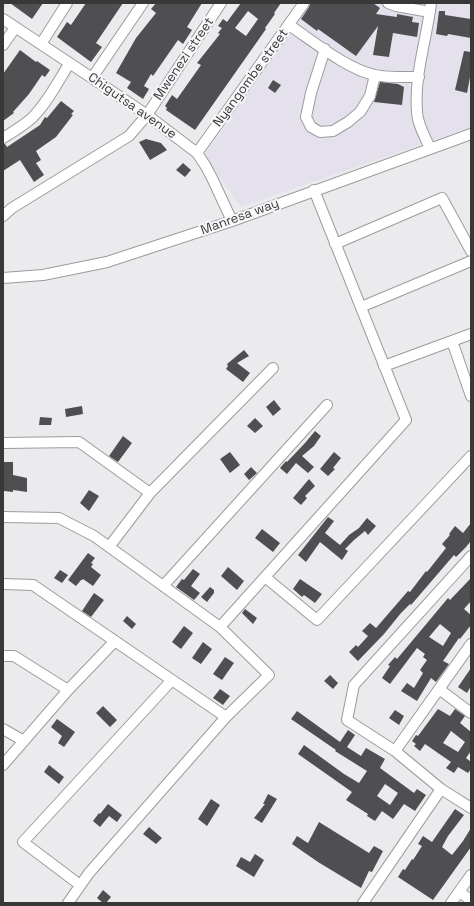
<!DOCTYPE html>
<style>
body{margin:0}
#map{position:relative;width:474px;height:906px;overflow:hidden;background:#ebeaed;font-family:"Space Grotesk",sans-serif}
canvas{display:block}
.frame{position:absolute;inset:0;border:4px solid #383839;pointer-events:none}
</style>
<div id="map">
<canvas width="474" height="906"></canvas>
<div class="frame"></div>
</div>
<script>
const ctx = document.querySelector('canvas').getContext('2d');
ctx.lineJoin = 'round';
function fill(path, color) { ctx.fillStyle = color; ctx.fill(path, 'evenodd'); }
function strokePath(path, color, width, dash) { ctx.strokeStyle = color; ctx.lineWidth = width; ctx.lineCap = dash ? 'butt' : 'round'; ctx.setLineDash(dash || []); ctx.stroke(path); }
function label(font, color, halo, rows, align = 'center') {
  ctx.font = font + ' "Space Grotesk",sans-serif'; ctx.lineWidth = 4; ctx.setLineDash([]); ctx.textBaseline = 'middle'; ctx.strokeStyle = halo; ctx.fillStyle = color; for (const [text, x, y, turn = 0] of rows) {
    ctx.save(); ctx.translate(x, y); ctx.rotate((+turn || 0) * Math.PI / 180); ctx.textAlign = isNaN(turn) ? turn : align; if (halo) ctx.strokeText(text, 0, 0); ctx.fillText(text, 0, 0); ctx.restore();
  }
}
fill(new Path2D(`
 M308,3H471V127L241,207L204,156Z`), '#e5e1ec');
fill(new Path2D(`
 M10,3H43L32,19Z
 M86,3H123L96,43L102,47L91,62L57,37L67,22L71,25Z
 M156,3H202L187,27L192,30L183,44L178,40L153,76L151,74L144,86L149,89L143,99L127,88L131,82L116,73L136,38L156,13L151,9Z
 M241,3H281L274,13L275,14L265,28L266,29L195,130L166,110L167,108L165,106L172,95L177,99L201,65L197,63L220,34L218,33L222,28L218,26L223,19L227,22ZM248,11L258,19L246,36L235,28Z
 M310,3H373L380,8L376,14L397,17V14L413,17L412,22L419,23L417,37L393,33L389,57L373,55L378,26L356,56L318,29L317,31L301,19L309,7Z
 M439,11H445V15L471,19V38L448,34L447,36L436,34Z
 M20,50L36,62L37,61L50,70L45,77L42,75L29,94L13,112L14,113L3,121V74Z
 M464,51L471,52V72L467,93L455,90Z
 M273,80L281,85L275,93L268,88Z
 M380,82L398,84L404,87L402,105L374,102Z
 M61,101L74,111L71,114L73,115L56,137L36,151L41,160L36,163L44,175L34,182L20,160L3,171V144H5L7,147L40,125L45,117L47,118Z
 M146,139L161,143L167,150L150,160L139,142Z
 M183,163L191,170L185,177L176,170Z
 M244,350L249,356L237,363L250,373L243,382L226,369L228,366L227,364Z
 M274,400L281,409L273,416L266,407Z
 M82,406L83,414L66,417L65,409Z
 M40,417L52,418L51,425H39Z
 M255,418L263,426L255,433L247,426Z
 M315,431L321,436L314,446L302,456L314,467L308,473L296,463L287,474L280,468L286,461L287,462L305,443Z
 M123,436L132,443L118,462L109,456Z
 M230,452L240,465L230,473L220,459Z
 M334,452L341,458L333,468L335,469L328,476L320,469Z
 M3,462H13V475L27,478V492L13,490V492L4,491Z
 M251,467L257,473L249,480L244,474Z
 M309,479L315,486L305,496L307,498L301,505L293,498Z
 M89,490L99,496L89,511L80,503Z
 M328,517L334,521L325,533L340,545L349,535L359,528L367,518L376,526L368,535L365,531L354,540L345,549L348,551L342,560L320,542L306,562L298,555Z
 M471,523V541L466,547L456,557L454,555L411,605L410,604L401,613L384,634L358,661L349,652L356,645L358,647L368,636L362,631L370,623L376,628L408,591L410,592L426,571L427,572L446,548L442,544L450,535L449,534L455,526L463,533Z
 M262,529L280,543L273,552L255,538Z
 M88,553L95,558L91,563L93,564L91,567L101,575L93,586L83,579L82,580H81L76,586L68,580Z
 M228,567L244,581L237,590L221,576Z
 M193,569L200,574L191,586L200,593L194,600L176,587L182,579L184,580Z
 M60,570L68,575L62,583L54,578Z
 M471,578V601L464,609L471,615V625L460,639L459,638L443,661L449,664L436,682L431,678L417,701L401,691L407,683L414,688L423,673L420,670L427,660L423,657L425,654L417,648L390,684L382,678L390,666L388,665L395,657L397,659L448,598L450,600ZM440,624L451,633L443,646L429,637Z
 M300,579L322,594L315,603L304,595L302,597L293,589Z
 M210,587L214,590V593L207,602L201,597Z
 M94,593L104,600L91,617L82,611Z
 M245,609L257,618L253,624L242,613Z
 M127,616L136,624L132,629L123,621Z
 M184,626L193,633L181,649L172,642Z
 M203,642L212,649L201,664L192,658Z
 M225,657L234,663L222,680L213,674Z
 M471,668V686L467,693L458,687Z
 M330,675L338,683L333,689L324,681Z
 M220,689L230,696L223,705L213,698Z
 M103,706L117,720L110,727L96,713Z
 M438,709L450,716L455,709L465,716L460,723L471,732V751L466,758L471,762V769L468,773L458,767L454,773L446,768L451,762L425,744L420,751L414,746L416,744L412,741L416,735L418,736ZM451,731L465,742L458,752L443,743Z
 M395,710L404,716L399,725L389,718Z
 M297,711L340,742L348,730L355,735L347,747L361,756L366,748L385,759L380,768L414,793L417,789L426,795L415,811L404,804L393,819L382,811L375,821L367,816L368,814L346,800L352,792L298,754L304,745L344,774L359,783L367,771L335,751L336,750L291,719ZM385,784L398,793L390,805L377,796Z
 M57,719L75,732L64,747L58,743L62,736L51,727Z
 M49,765L64,777L59,784L44,772Z
 M268,794L277,799L262,823L254,818L265,804H263Z
 M211,799L220,805L207,826L198,819Z
 M108,804L122,815L117,822L109,816L100,827L93,821L99,813L100,814Z
 M455,809L464,815L448,836L442,847L452,855L463,841L471,828V847L433,900L398,877L403,869L405,870L412,859L413,860L422,846L418,844L423,836L432,842Z
 M319,822L369,853L374,846L383,851L372,872L369,871L361,888L318,862L292,844L297,836L308,843Z
 M149,827L162,838L156,844L143,834Z
 M255,854L264,860L254,877L236,866L241,857L250,862Z
 M103,890L111,897L106,903H103L97,898Z`), '#4f4e51');
const street = new Path2D(`
 M388,3L396,6L430,12
 M3,19L92,78L147,115L197,153L205,165L212,178L232,221
 M289,25C313,41 348,70 375,75C389,78 404,77 419,77
 M41,44L67,3
 M3,45L15,28
 M325,49L311,93L306,117L311,127L320,132L333,131L348,122L360,112L370,96L375,75
 M92,78L143,3
 M3,138C13,132 23,126 32,118C47,103 58,82 69,64
 M430,148C425,137 417,123 417,111C414,75 427,38 431,3
 M197,153L304,3
 M3,216L12,208L129,136L147,115L221,3
 M335,244L442,198L471,251
 M3,278L43,275L107,262L232,221L471,134
 M361,307L471,261
 M452,341L471,396
 M384,366L471,334
 M3,443L79,442L150,493
 M3,517L59,518L94,536L220,627L269,675L226,717L89,873L68,903
 M109,547L150,493L273,368
 M471,556L354,685L347,720L395,751L441,789L471,808
 M265,577L317,620L471,456
 M3,584L33,585L226,717
 M163,586L327,405
 M220,627L406,420L314,190
 M3,656H14L68,690
 M439,689L471,713
 M3,729L24,741
 M395,751L471,644
 M3,765L68,690L115,641
 M80,885L23,842L172,680
 M459,892L471,900
 M363,903L441,789
 M451,903L471,875`);
strokePath(street, '#9c9b9e', 12);
strokePath(street, '#fff', 10);
label('13px', '#383839', '#f8f7fa', [
 ["Mwenezi street",184,59,-56],
 ["Nyangombe street",251,78,-54],
 ["Chigutsa avenue",132,106,35],
 ["Manresa way",240,217,-20]
]);
</script>
